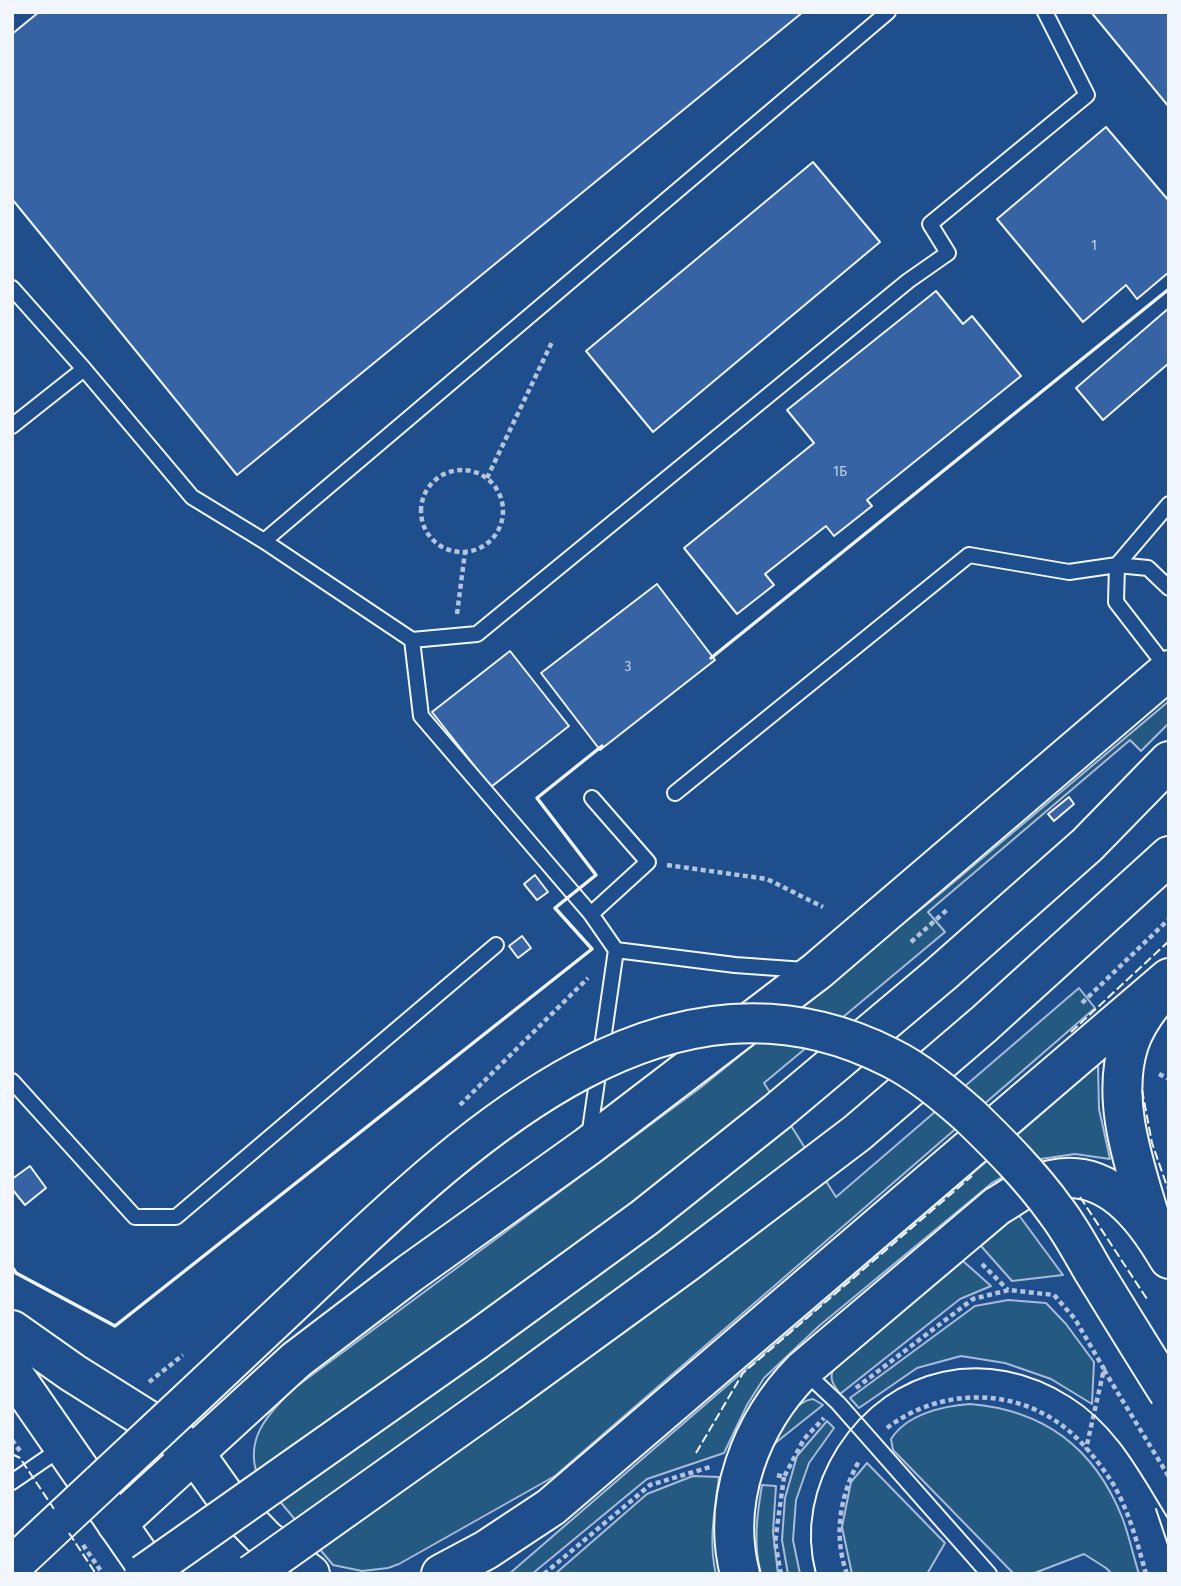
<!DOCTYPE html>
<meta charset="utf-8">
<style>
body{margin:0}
#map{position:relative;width:1181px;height:1586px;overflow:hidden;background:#1f4e8c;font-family:"Fira Sans",sans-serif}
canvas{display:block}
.frame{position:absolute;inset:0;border:14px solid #f2f6ff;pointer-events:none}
</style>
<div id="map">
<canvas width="1181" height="1586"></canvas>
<div class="frame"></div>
</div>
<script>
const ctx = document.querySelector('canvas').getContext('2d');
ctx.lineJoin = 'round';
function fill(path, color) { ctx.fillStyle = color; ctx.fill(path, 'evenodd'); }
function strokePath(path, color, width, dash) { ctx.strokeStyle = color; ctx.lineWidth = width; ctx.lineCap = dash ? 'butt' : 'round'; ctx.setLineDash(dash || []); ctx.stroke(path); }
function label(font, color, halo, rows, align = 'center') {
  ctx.font = font + ' "Fira Sans",sans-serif'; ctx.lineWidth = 5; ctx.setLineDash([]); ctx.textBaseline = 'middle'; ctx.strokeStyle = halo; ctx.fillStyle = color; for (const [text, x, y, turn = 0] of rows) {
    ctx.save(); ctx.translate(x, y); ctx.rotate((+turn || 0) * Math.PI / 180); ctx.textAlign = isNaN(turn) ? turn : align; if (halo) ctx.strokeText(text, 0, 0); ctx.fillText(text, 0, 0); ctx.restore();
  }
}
const green = new Path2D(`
 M1169,701V723L1141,751L1130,740L928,912L945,932L764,1083L836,1197L1079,988L1095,1008L555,1476L399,1564L388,1568L362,1571L333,1565L257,1474C245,1438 268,1414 293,1389L700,1088L942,892Z
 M1098,1065L1099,1109L1110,1159L1075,1154L1034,1160L992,1183L819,1326L764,1378L747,1405L724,1453L647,1479L532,1574H509Z
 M1018,1214L1063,1275L1012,1281L981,1246Z
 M963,1261L991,1286L960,1299L840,1394C834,1385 829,1380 833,1370Z
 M1008,1300L1046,1303L1066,1324L1094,1362L1092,1404L1051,1379L1005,1363L961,1356L917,1368L859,1408L850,1398L975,1306Z
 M813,1399L823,1405L774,1444C782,1428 793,1401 813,1399Z
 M970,1404C1044,1410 1094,1447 1122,1517C1129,1535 1133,1555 1139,1574H1112L1106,1568L1084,1554L1032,1574H1014L893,1450L891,1439C907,1414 943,1406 970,1404Z
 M827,1421L834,1428L809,1463L796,1500L793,1540L800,1574H788L782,1540L785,1498L797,1456Z
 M867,1463L945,1543L927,1574H852L842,1527L851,1482Z
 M693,1476L719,1477C715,1509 708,1542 716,1574H555L647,1494Z
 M762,1485L776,1486L773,1532L778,1574H761C753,1544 757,1515 762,1485Z`);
fill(green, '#245a82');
strokePath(green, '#a8bbd7', 2);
const building = new Path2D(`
 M39,12H803L237,475L12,199V34Z
 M1091,12H1169V107Z
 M1106,127L1169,201V272L1137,299L1126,285L1083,322L997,219Z
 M813,162L880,242L653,432L586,351Z
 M936,291L963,324L972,316L1021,376L867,500L872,506L834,536L826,526L765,574L774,585L737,614L684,548L814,443L787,410Z
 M1169,308V363L1103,420L1076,388Z
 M657,584L715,660L600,750L541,673Z
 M510,651L569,726L491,787L432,712Z
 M1069,797L1074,804L1054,821L1048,814Z
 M535,875L548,892L537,900L524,884Z
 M522,936L531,948L518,958L509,946Z
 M30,1166L46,1188L25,1205L12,1189V1179Z`);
fill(building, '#3563a3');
strokePath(building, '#f2f6ff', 2);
const service = new Path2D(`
 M12,288L84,369L192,497L264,541L412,640L477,634L908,281L948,253L930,224L1087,95L1045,12
 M12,426L84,369
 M264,541L888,12
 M412,640L421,716L591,914
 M1167,668L1116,602L1117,565L1148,568L1169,588
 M675,793L969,555L1069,572L1117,565L1169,504
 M592,798L648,862L591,914L616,950
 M12,1081L135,1217H176L496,945
 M589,1137L616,950L735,965L805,970
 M804,1371L838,1403L989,1574
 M12,1482L63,1447`);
const secondary = new Path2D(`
 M12,1372L152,1574`);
const primary = new Path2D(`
 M1152,1225C1136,1169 1110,1102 1129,1044C1134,1028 1143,1015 1153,1002
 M12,1330L73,1373L159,1427L195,1454L229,1502L265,1539L310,1574
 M475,1341L644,1218L777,1112L941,974L1087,845L1169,761
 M511,1390L687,1262L857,1133L984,1024L1169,856
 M117,1524L296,1360L409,1274L588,1146L817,971L1169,670
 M441,1574L486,1550L551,1507L1169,978
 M740,1574C721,1500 751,1423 803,1370L997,1206C1008,1200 1018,1192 1030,1186C1036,1183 1044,1182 1051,1180C1107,1167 1144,1216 1169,1259`);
strokePath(service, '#f2f6ff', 18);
strokePath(secondary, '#f2f6ff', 42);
strokePath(primary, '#f2f6ff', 42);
strokePath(new Path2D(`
 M421 511a41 41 0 1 1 82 0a41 41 0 1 1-82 0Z
 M487,478L553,340
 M457,614L465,552
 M667,865L767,879L823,907
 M911,942L949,908
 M1082,1003L1169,919
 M1159,1074L1169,1079
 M460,1105L588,978
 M982,1264L1008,1290
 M1104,1370L1169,1477
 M149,1382L183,1355
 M856,1388L973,1299L1009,1290L1054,1295L1075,1319L1104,1369L1086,1449
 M887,1428C936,1390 1008,1386 1060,1424C1079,1437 1097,1460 1110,1479C1128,1507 1137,1542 1146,1574
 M12,1440L20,1451
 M777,1475L784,1477L804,1439L824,1418
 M83,1545L103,1574
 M544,1574L650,1485L710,1467
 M781,1574L775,1542L784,1477
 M847,1574C833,1536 840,1495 859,1461`), '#b3c4dc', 4.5, [5, 3.5]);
strokePath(service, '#1f4e8c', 14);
strokePath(secondary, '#1f4e8c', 38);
strokePath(primary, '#1f4e8c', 38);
strokePath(new Path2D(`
 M1156,1509L1169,1548
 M816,1574C804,1529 814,1485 838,1447C891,1365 988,1345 1070,1397C1117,1426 1141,1475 1169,1520`), '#f2f6ff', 2);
const primaryBridge = new Path2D(`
 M12,1566C102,1482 191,1399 280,1315C439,1167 650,936 889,1057C918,1071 945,1094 969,1115C1000,1145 1031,1176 1056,1211C1070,1229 1081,1250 1092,1269C1118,1311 1143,1352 1169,1393
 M144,1574L475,1341
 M252,1574L511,1390`);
strokePath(primaryBridge, '#f2f6ff', 42, []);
strokePath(primaryBridge, '#1f4e8c', 38);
strokePath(new Path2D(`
 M1071,1032L1169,941
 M1142,1090L1152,1143L1169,1192
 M1080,1197L1147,1299
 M696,1453L743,1373L972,1176
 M12,1454L20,1458L54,1509
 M69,1533L96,1574`), '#f2f6ff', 2, [9, 3.5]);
strokePath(new Path2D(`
 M711,658L1169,289
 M12,1267L16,1273L115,1326L592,949L555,908L596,875L537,798L602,746`), '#f2f6ff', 3.5);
label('14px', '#c3d1e8', null, [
 ["1",1094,246],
 ["1Б",840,472],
 ["3",628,667]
]);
</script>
